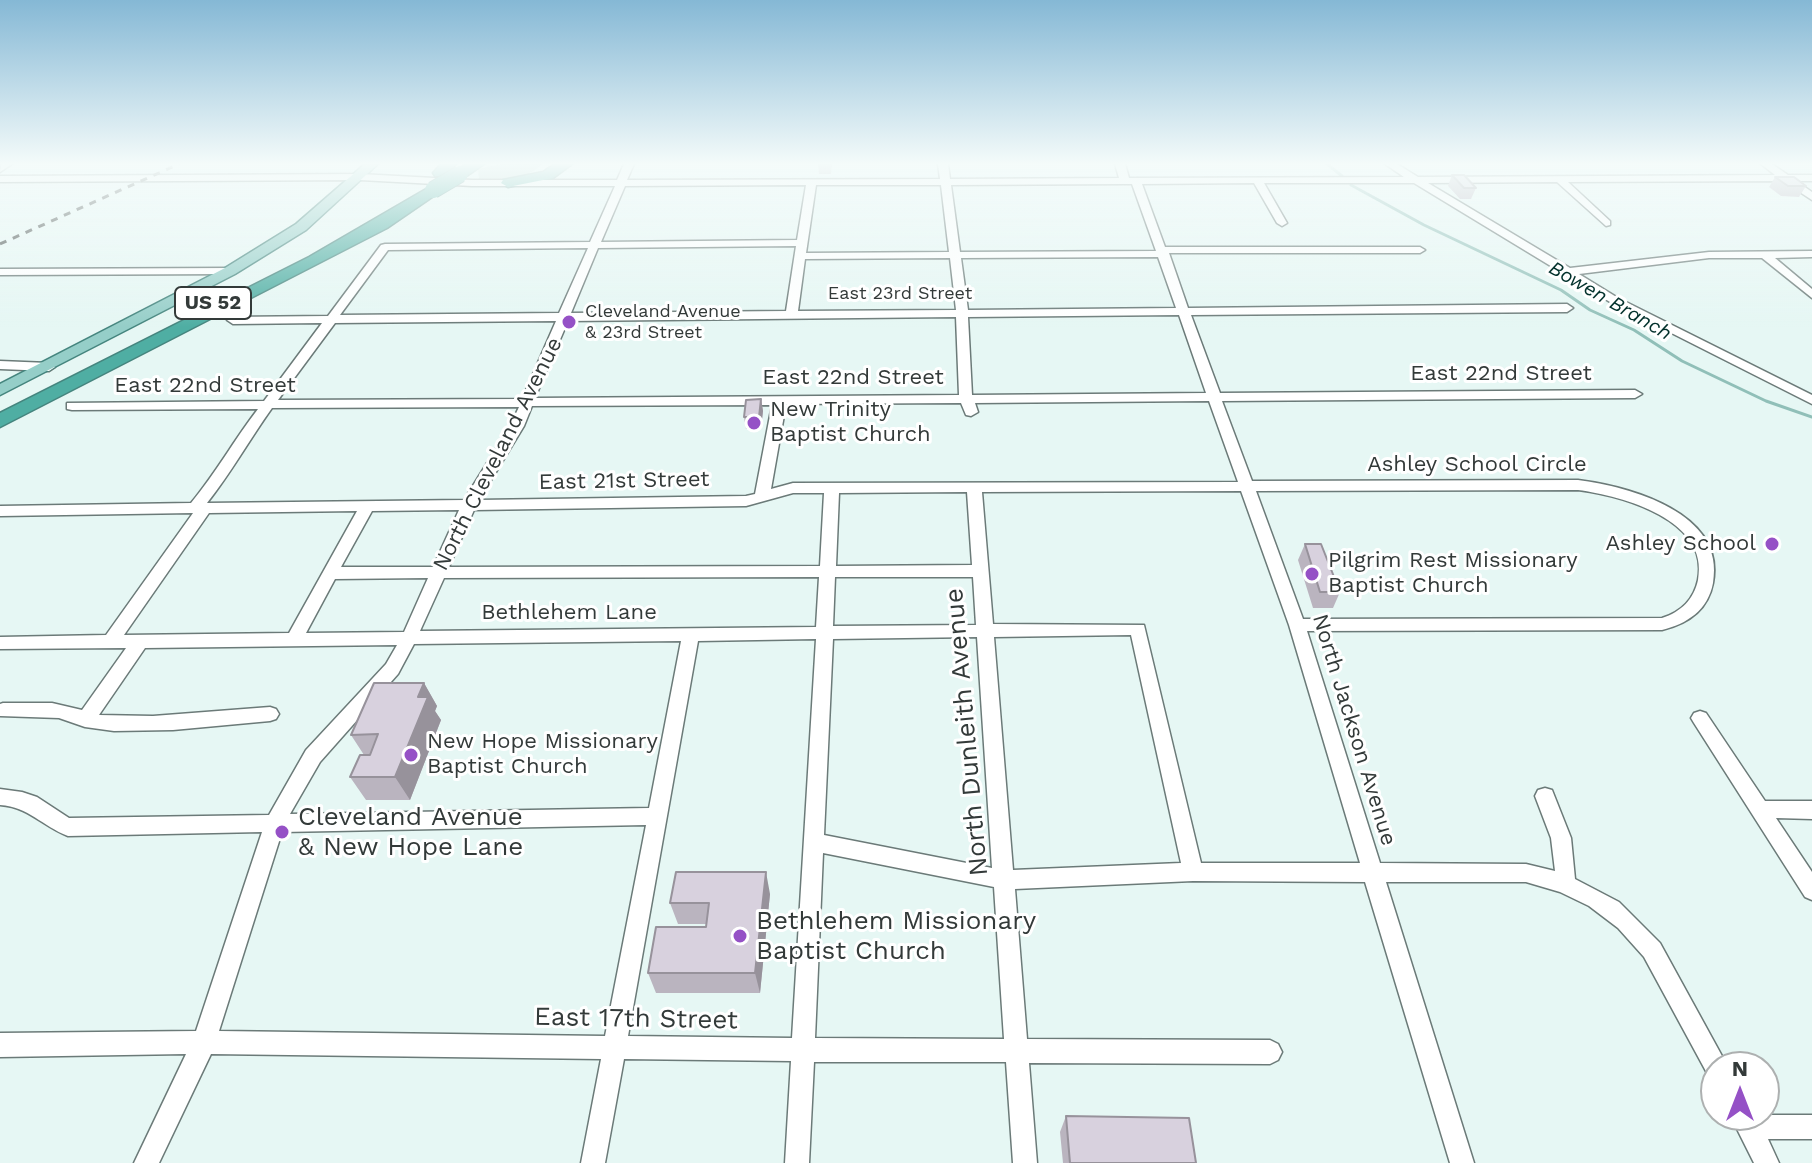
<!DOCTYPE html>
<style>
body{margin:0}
#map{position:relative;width:1812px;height:1163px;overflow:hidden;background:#e6f7f4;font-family:"Work Sans",sans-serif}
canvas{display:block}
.north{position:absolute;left:1700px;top:1051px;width:80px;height:80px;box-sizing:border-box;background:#fff;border:2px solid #adb0b0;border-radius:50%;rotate:0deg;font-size:22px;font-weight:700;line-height:32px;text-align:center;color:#333a39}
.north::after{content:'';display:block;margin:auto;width:28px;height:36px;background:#9551c6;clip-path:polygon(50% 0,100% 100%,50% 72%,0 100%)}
</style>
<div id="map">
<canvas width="1812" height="1163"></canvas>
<div class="north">N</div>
</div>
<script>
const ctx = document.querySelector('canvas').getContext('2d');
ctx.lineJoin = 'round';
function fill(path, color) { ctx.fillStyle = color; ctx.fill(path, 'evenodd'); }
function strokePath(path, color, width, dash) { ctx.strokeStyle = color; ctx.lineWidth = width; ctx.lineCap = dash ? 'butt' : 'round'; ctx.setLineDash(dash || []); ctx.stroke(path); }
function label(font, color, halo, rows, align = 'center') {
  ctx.font = font + ' "Work Sans",sans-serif'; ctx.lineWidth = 6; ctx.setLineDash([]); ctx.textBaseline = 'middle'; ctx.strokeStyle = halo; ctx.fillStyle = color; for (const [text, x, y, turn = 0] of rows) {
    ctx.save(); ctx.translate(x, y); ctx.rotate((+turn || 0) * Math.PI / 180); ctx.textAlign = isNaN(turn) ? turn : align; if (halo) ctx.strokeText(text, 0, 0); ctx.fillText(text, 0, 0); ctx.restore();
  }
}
fill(new Path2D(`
 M501,164H542C525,182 501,178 479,179L478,169Z`), '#b9d6d1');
strokePath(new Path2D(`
 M1327,164L1342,176
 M1351,185L1424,225L1561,290L1590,310L1634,330L1682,361L1766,401L1812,417`), '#90bfb8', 3);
const minor = new Path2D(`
 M12,164L0,172L1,164Z
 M624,164H634L627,180L940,179L938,164H948L950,179L1119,178L1115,164H1125L1129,178L1404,177L1385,164H1397L1418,177L1775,175L1761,164H1772L1788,175H1812V181H1796L1812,192V200L1783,181L1568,182L1610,221V225L1606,226L1557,182L1428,183L1570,268L1709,252L1812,251V257L1775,258L1812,289V298L1762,258H1709L1579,274L1618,298L1812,395V404L1610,302L1414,183H1264L1287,223L1282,226L1277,223L1254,183L1142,184L1165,247H1420L1425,250L1420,253H1169L1188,308L1567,304L1573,308L1567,312L1191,315L1220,393L1635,390L1642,394L1635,398L1222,401L1252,481L1578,480C1631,487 1726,513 1713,583C1708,610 1687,624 1662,630L1307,631L1380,863L1526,864L1555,871L1551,838L1535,796L1538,790L1545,788L1552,790L1571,838L1575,879L1619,902L1660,943L1728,1067H1716V1079L1708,1075L1644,957L1618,928L1589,906L1560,892L1526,882H1386L1474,1163H1450L1365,882L1193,881L1015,889L1027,1039L1270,1040L1278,1044L1282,1052L1278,1060L1270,1064L1029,1063L1037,1163H1013L1006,1062H814L809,1163H785L791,1061L624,1059L605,1163H581L601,1059L211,1054L159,1163H134L186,1054L0,1057V1033L196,1031L262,832L68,836C42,826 29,807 0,805V789L22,792L37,797L69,818L269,815L306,750L386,664L397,645L145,648L99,715L153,716L270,707L276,709L279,714L276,719L270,721L173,730L114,731L85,727L59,718L0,716V704L3,703H52L82,710L126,648L0,649V637L106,635L193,513L0,516V506L191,503C216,473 234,440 258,409L72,410L67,409V403L264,401L322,323L233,324L227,320L229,317L328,316L381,245L385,244L590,242L615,186H472L360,180L0,182V176L360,174L472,180H617ZM1125,184H1132L1156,251L960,252L951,185ZM806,185L797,240L601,242L625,186ZM816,185H941L949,252L806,253ZM796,246L786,311L571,313L598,248ZM588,248L559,313L340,315L388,250ZM1158,257L1176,308L968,310L961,258ZM950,258L956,310L798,311L805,259ZM1179,315L1206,393L972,395L968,317ZM956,317L959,395L535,398L568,321ZM556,321L522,399L278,400L335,323ZM1209,401L1238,482L793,483L771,489L786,404L961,403L966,415L971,416L978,412L975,403ZM772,405L755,494L746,496L479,500L524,426L532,406ZM519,407L510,426L464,500L207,503C231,473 249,440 272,408ZM1578,490C1623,496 1710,520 1698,580C1694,599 1681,612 1662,618L1303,619L1256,491ZM1241,491L1289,625L1360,863H1201L1144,625L993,624L982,492ZM967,492L972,565L836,566L839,493ZM793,493H824L820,566L449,567L474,510L746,506ZM459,510L433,567H341L372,511ZM357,511L289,633L124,635L209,513ZM819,577L816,627L420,631L444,578ZM835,577H973L976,625L833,626ZM428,578L404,632L306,633L335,579ZM1131,635L1181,863L1013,870L994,637ZM977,637L992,868L824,835L833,639ZM816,639L792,1038L628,1036L698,641ZM681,641L649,808L290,814L320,762L398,674L414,644ZM646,825L605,1036L219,1031L282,832ZM823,853L994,887L1004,1039L815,1038Z
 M0,269L230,268L236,271L230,274L0,275Z
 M0,361L49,363L55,367L49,371L0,369Z
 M1700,711L1706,713L1765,801H1812V819L1776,818L1812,872V900L1805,897L1694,723L1691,718L1694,713Z
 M1730,1115H1812V1139H1768L1779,1163H1754Z`);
const major = new Path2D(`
 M365,164H378L306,230L235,274L0,395V384L225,268L296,224Z`);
const highway = new Path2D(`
 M441,164H456L445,176H435L433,173Z
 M467,164H484L465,177H455V171Z
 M555,164H572L553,178L508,187L501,183L503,180L543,172Z
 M433,185L441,190L438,193L387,228L0,427V413L309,257Z`);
strokePath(minor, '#6b7a78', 3);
strokePath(major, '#45857e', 3);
strokePath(highway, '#45857e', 3);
fill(minor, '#fff');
fill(major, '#95cec8');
fill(highway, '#4faea3');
strokePath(new Path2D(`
 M0,244L179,164`), '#464e4c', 3, [7, 7]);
const highwayBridge = new Path2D(`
 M433,190L460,174`);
strokePath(highwayBridge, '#45857e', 18, []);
strokePath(highwayBridge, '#4faea3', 16);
fill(new Path2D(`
 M818,164H832L831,174H819Z
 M1452,175L1476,188L1471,199H1460L1448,186Z
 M1775,177L1806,186L1799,197L1781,196L1769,187Z
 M761,399L763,411L761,428L746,429L744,417Z
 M1305,544L1340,592L1333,608H1313L1298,560Z
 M424,683L437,706L435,711L441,720L410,800H366L350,777L364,755L351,735Z
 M770,894L760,993H656L648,973L706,927V924H678L670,903Z
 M1066,1116L1196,1163H1063L1060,1132Z`), '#bab4bf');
fill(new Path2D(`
 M761,399L763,411L761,428L759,417Z
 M424,683L437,706L435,711L441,720L410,800L395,777L418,697Z
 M766,872L770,894L760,993L755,973Z`), '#97929b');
const building = new Path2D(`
 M1452,175H1464L1476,188H1464Z
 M1775,177H1794L1806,186H1788Z
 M761,399L759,417H744L746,400Z
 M1305,544H1321L1340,592H1320Z
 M374,683H424L418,697H428L395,777H350L360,755H370L378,734L351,735Z
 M676,872H766L755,973H648L656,927H706L709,903H670Z
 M1066,1116L1189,1118L1196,1163H1070Z`);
fill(building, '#d8d1de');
strokePath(building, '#97929b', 2);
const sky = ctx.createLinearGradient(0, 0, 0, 327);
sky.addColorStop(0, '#85b8d5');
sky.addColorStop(0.5, '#f4fbfa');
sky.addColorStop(1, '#f4fbfa00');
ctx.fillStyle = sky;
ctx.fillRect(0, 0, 1812, 327);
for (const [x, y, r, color] of [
 [569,322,8,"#9551c6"],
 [754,423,8,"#9551c6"],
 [1772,544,8,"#9551c6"],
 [1312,574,8,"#9551c6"],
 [411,755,8,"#9551c6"],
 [282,832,8,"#9551c6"],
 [740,936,8,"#9551c6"]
]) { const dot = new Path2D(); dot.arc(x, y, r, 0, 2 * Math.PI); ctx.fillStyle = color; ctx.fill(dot); strokePath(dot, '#fff', 3); }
label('18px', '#333a39', '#fff', [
 ["East 23rd Street",900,294]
]);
label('18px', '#333a39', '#fff', [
 ["Cleveland Avenue",585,312],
 ["& 23rd Street",585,333]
], 'left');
label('italic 20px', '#02312c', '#fff', [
 ["Bowen Branch",1610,301,30]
]);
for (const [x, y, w] of [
 [213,303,76]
]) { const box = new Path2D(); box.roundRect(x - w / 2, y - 16, w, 32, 6); ctx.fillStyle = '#fff'; ctx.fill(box); strokePath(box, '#333a39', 2); }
label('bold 20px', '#333a39', null, [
 ["US 52",213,303]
]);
label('22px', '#333a39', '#fff', [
 ["East 22nd Street",1501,374],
 ["East 22nd Street",853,378],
 ["East 22nd Street",205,386],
 ["North Cleveland Avenue",498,454,-63],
 ["Ashley School Circle",1477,465],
 ["East 21st Street",624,481,-1],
 ["Bethlehem Lane",569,613],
 ["North Jackson Avenue",1354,730,73]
]);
label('22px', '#333a39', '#fff', [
 ["New Trinity",770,410],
 ["Baptist Church",770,435],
 ["Ashley School",1756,544,"right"],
 ["Pilgrim Rest Missionary",1328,561],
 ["Baptist Church",1328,586],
 ["New Hope Missionary",427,742],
 ["Baptist Church",427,767]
], 'left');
label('26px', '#333a39', '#fff', [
 ["North Dunleith Avenue",967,732,-95],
 ["East 17th Street",636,1019,1]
]);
label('26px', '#333a39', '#fff', [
 ["Cleveland Avenue",298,817],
 ["& New Hope Lane",298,847],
 ["Bethlehem Missionary",756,921],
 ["Baptist Church",756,951]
], 'left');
</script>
